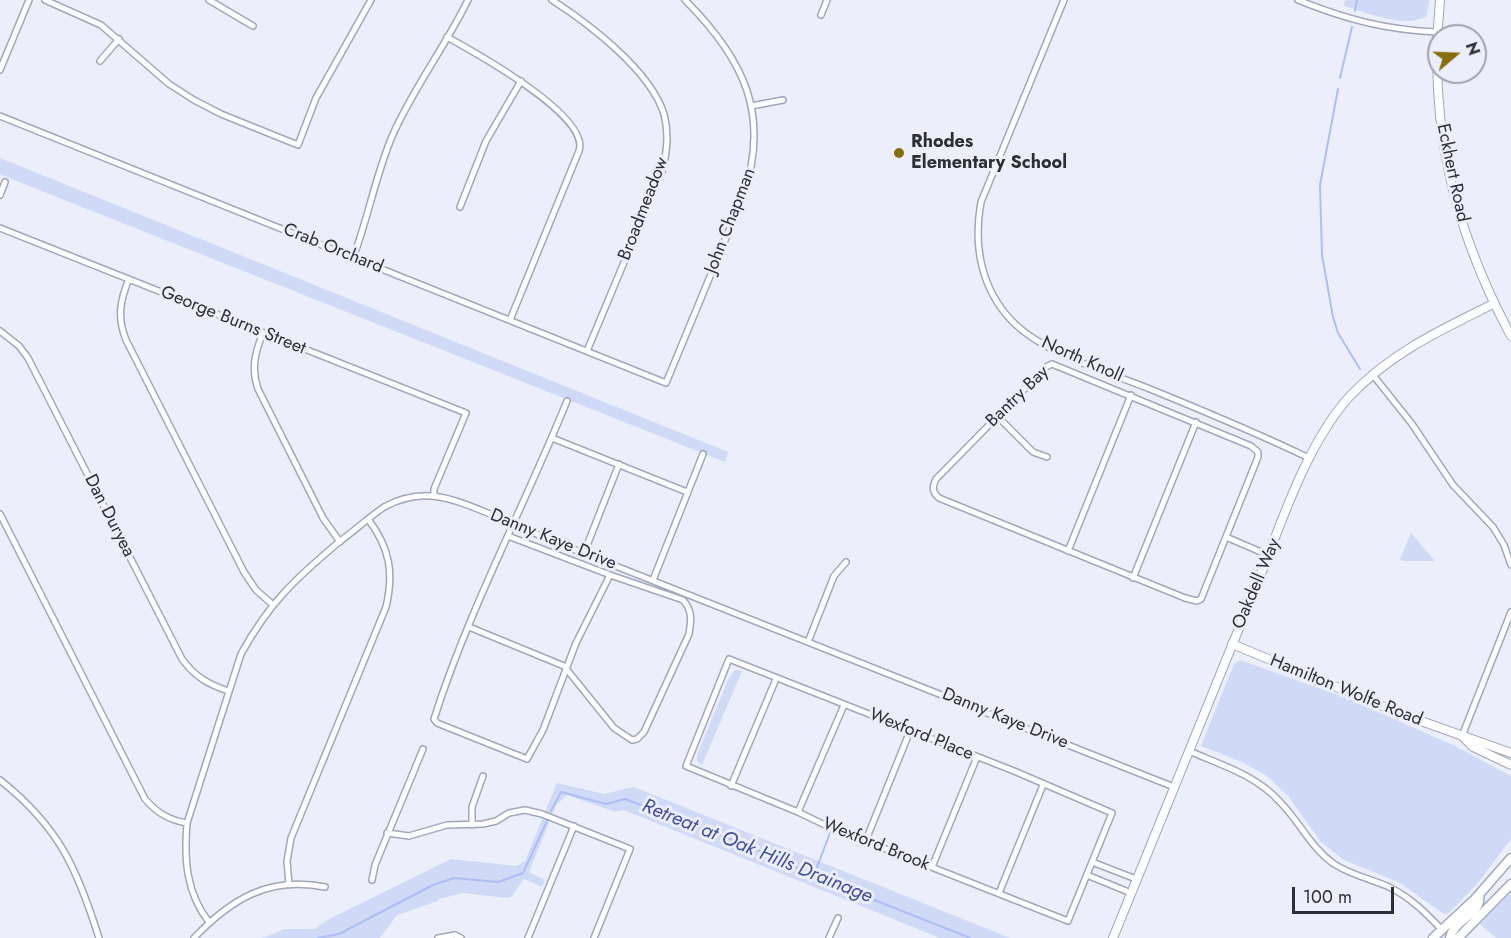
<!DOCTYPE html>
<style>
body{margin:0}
#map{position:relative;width:1511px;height:938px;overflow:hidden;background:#eceffb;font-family:Jost,sans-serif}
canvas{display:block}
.north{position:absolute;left:1427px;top:24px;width:60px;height:60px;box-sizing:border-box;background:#eceffb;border:2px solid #a0a2ad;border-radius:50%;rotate:71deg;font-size:16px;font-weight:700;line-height:24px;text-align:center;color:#2d2f37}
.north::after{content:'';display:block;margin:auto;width:21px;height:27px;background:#876d0c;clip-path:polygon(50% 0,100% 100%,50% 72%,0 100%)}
.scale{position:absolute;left:1292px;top:887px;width:102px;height:27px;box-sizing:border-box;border:3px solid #2d2f37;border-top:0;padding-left:8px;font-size:18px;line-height:21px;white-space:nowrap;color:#2d2f37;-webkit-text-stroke:4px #eceffb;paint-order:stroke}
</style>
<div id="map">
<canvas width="1511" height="938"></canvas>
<div class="north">N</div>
<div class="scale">100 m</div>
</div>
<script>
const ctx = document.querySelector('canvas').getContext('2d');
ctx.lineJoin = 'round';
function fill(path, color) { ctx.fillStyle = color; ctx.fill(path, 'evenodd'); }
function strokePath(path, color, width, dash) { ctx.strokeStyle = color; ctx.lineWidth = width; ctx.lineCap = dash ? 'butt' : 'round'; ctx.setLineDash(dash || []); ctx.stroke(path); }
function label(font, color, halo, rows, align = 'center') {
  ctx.font = font + ' Jost,sans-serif'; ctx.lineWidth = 6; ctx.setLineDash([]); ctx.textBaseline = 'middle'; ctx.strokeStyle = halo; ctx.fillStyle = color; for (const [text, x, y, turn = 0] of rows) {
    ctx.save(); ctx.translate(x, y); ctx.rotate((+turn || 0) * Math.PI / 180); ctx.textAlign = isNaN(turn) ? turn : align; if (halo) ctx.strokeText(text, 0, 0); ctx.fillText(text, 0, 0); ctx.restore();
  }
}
fill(new Path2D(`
 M1345,0H1429L1427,16C1406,29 1367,13 1344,6Z
 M0,158L728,452L725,462L19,182L0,174Z
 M1411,533L1435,561H1404L1400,559Z
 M1240,660L1349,699L1455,746L1511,776V839L1477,884L1449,913L1444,914L1400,883L1344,860L1321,842L1288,796L1267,776L1242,762L1201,746L1234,664Z
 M735,670L742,671L702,765L697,761V755L728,680Z
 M557,783L604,794L634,787L1010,938H940L624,810L615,812L567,795L556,805L529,872L545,880L542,887L524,879L512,896L507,898L463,893L439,899L438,901L397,915L380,938H262L285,929H314L331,918L451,859L517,866L525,861Z
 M1511,892V938H1496L1480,924Z`), '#d0d9f6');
strokePath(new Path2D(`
 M1355,11L1357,0
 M1340,78L1352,27
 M1338,89L1320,185L1322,255L1333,317L1338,333L1360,369
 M551,811L561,792L606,804L625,799L768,854L814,876L970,938
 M814,875L830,833
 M318,938L339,934L433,885L454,878L498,882L523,873L547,821`), '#aebef4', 2);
const street = new Path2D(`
 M45,0L101,25L169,84L194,100L221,114L298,145L316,98L371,0
 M209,0L253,26
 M552,0C589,24 650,70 664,114C669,133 667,150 663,169L587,351
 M1064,0L981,202C973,245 981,289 1012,321C1044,354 1108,372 1150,389C1204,411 1257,433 1309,458
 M1298,0C1345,19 1386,30 1437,32
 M821,15L827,0
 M447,37C474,52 591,116 579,151L510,320
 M100,61L119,39
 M0,70L29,0
 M751,106L783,100
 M0,116L666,383L742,199C772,116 744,59 685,0
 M0,195L5,182
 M460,207L486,141L521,81
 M0,228L466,413L434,489V495
 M353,258C369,216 376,172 394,132C415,86 446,45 468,0
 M129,279C120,300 117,318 126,340L244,572L256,590L272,604
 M0,331L19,346L28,358L182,659C195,677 208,684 228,691
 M263,333C255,352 251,369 258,389L323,518L340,542
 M1052,364L1251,446L1258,452V457L1201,599L1197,601L1185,598L939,498C932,492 932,487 936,479L1046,367Z
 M1373,375L1412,424L1453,485L1493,527L1504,545L1511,565
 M567,401C524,507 469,609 434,719L437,723L527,759L543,730L576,643L610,575
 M997,416L1033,452L1047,457
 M552,438L687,492
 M0,514L145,799C157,813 169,820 187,823
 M1226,537L1268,555
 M1068,551L1131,395
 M584,553L619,464
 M1133,578L1196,422
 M653,580L703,454
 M469,627L564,666L614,728L632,740L637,739L644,732L689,634C691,621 693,611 683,600L613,576L508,536
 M808,642L834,576L846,562
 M729,659L1014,771L1112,813L1068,921L825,825L798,812L686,766Z
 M1462,736L1511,612
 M1189,751C1221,765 1256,775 1280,802C1300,822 1310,847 1334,864C1351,875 1371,879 1389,887C1410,897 1426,913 1442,930
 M0,780C59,827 77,868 99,938
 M731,786L776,679
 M798,812L844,705
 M472,825V807L483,776
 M387,833L409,836L447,825L483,824L496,821L509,813L525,810L542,814L630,849L594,938
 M866,840L910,731
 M1092,862L1136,879
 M932,867L977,757
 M1087,875L1131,893
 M372,880L375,865L423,749
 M289,885L287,861L291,838L386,607C394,573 390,548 368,519
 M999,893L1043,785
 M209,922C186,893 184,859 187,823L241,654C269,603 295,579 339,542C354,531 368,518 384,507C423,486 451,498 490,514C510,523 530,531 550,540L1174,787
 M194,938C231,899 269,876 325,887
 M438,938L455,935L461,938
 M528,938L574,826
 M829,938L838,918`);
const secondary = new Path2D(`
 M1440,0C1428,123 1453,228 1511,336
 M1232,644L1404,715L1511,753
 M1463,737L1473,747L1511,765
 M1113,938C1160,820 1208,702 1257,584C1281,524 1306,445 1349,397C1390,353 1441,330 1493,304`);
const primary = new Path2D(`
 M1433,938L1475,899L1511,858
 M1450,938C1453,920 1483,914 1479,895
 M1458,938L1511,884`);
strokePath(street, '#a1a7b9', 8);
strokePath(secondary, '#a1a7b9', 10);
strokePath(primary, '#a1a7b9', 11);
strokePath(street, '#fff', 5);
strokePath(secondary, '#fff', 8);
strokePath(primary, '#fff', 8);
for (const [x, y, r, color] of [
 [899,153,6,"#876d0c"]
]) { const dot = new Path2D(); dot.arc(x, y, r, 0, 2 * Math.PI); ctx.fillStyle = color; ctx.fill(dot); strokePath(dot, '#eceffb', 2); }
label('bold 18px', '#2d2f37', '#eceffb', [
 ["Rhodes",911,143],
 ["Elementary School",911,164]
], 'left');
label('18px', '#2d2f37', '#eceffb', [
 ["Eckhert Road",1452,173,78],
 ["Broadmeadow",644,209,-69],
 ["John Chapman",731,221,-69],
 ["Crab Orchard",333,249,22],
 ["George Burns Street",233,321,22],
 ["North Knoll",1082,360,24],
 ["Bantry Bay",1018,397,-44],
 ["Dan Duryea",109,516,63],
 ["Danny Kaye Drive",553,540,22],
 ["Oakdell Way",1257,584,-67],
 ["Hamilton Wolfe Road",1346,691,22],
 ["Danny Kaye Drive",1005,719,22],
 ["Wexford Place",921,735,22],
 ["Wexford Brook",876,845,22]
]);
label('italic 20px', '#3f4e9d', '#eceffb', [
 ["Retreat at Oak Hills Drainage",757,852,22]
]);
</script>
